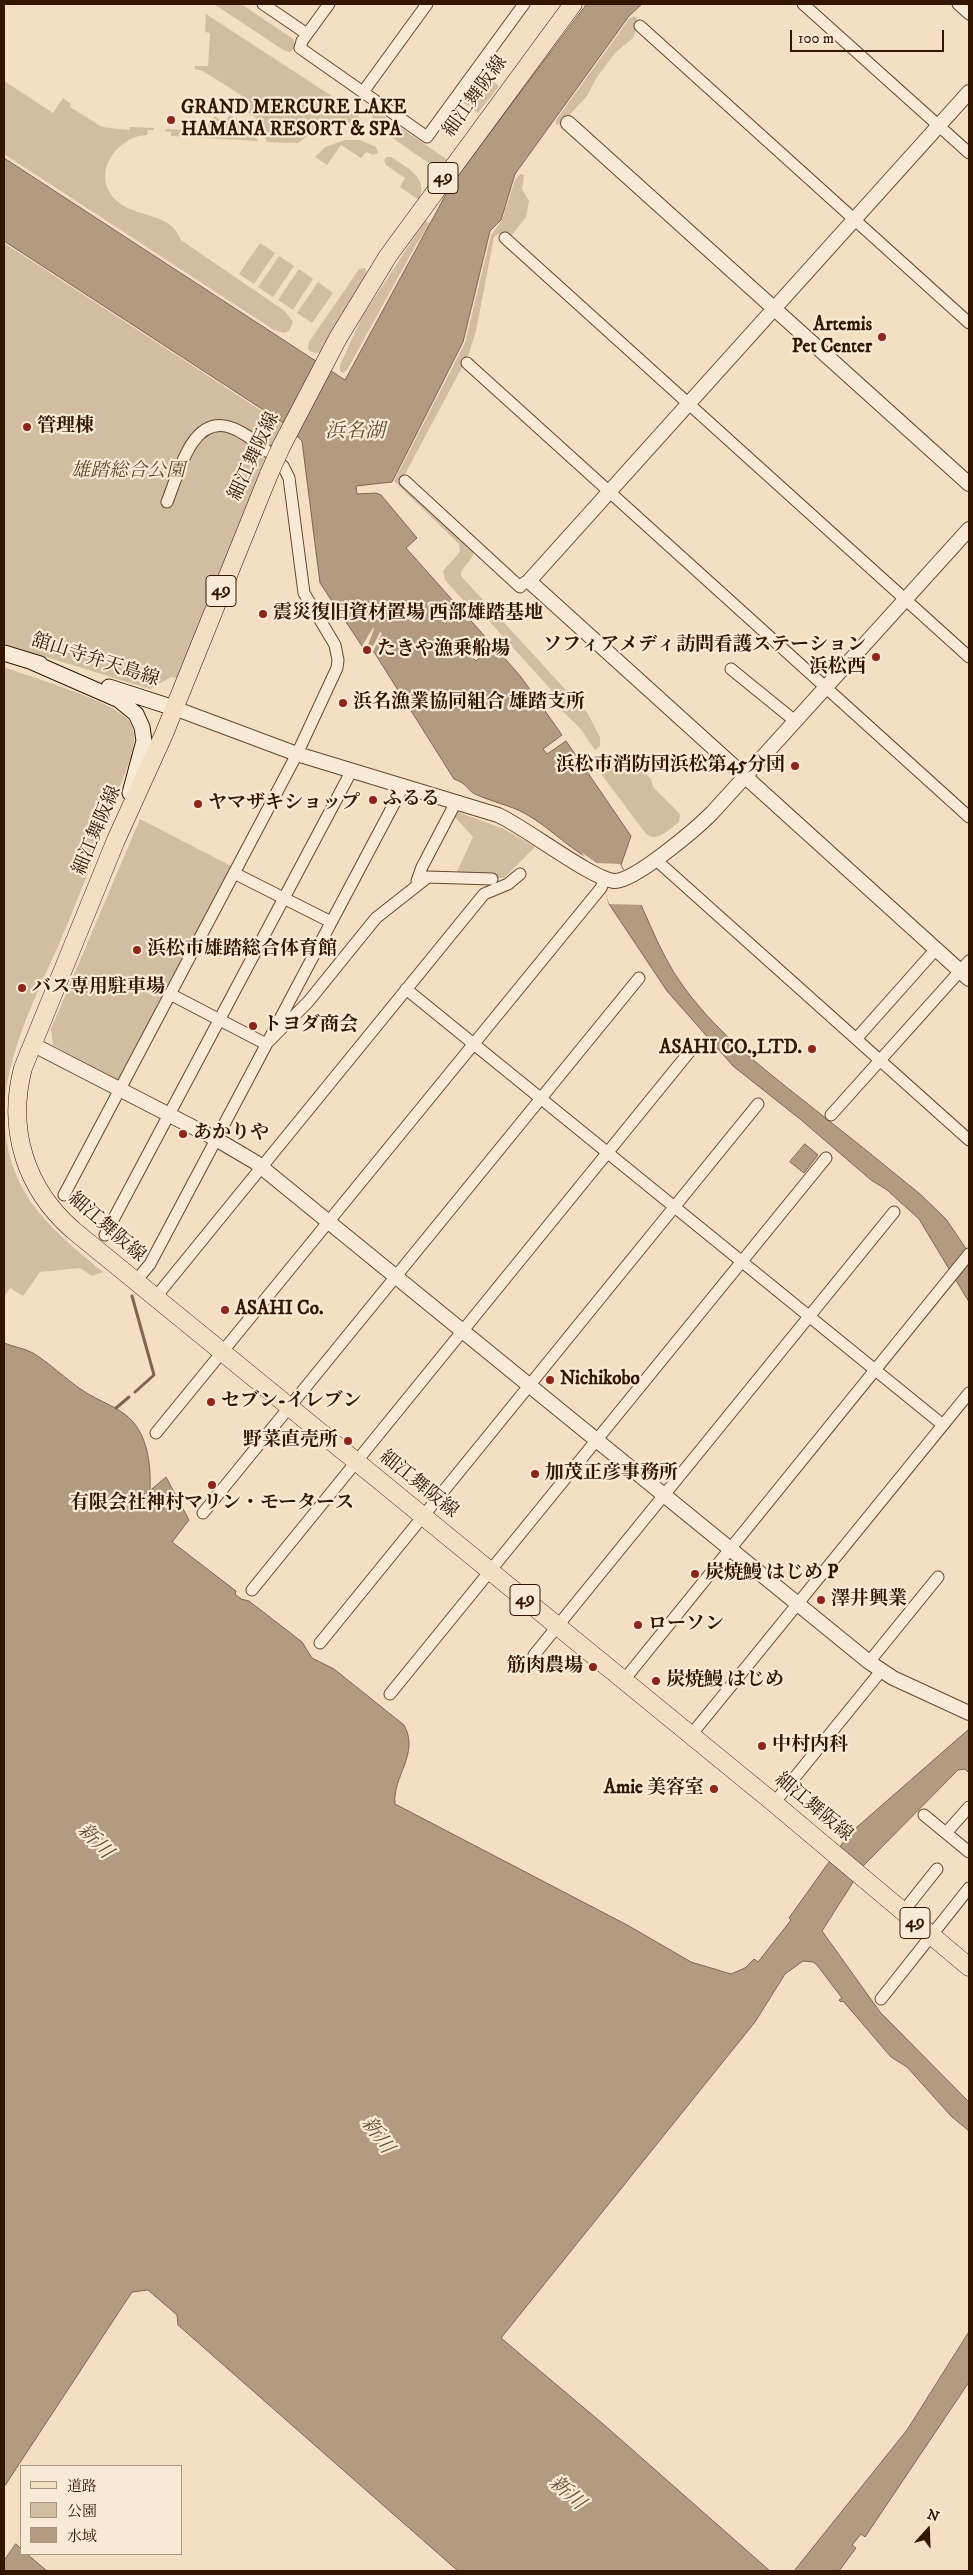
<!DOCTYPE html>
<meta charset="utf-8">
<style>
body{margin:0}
#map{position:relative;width:973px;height:2575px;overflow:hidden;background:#f4dfc2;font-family:"IM FELL DW Pica","Noto Serif JP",serif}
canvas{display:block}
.frame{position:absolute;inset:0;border:5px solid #331600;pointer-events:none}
.legend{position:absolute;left:20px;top:2465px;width:162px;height:90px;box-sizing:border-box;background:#f8ead7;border:1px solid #a99581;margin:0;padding:6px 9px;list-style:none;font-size:15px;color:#331600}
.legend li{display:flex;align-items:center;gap:10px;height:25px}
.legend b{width:25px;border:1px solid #a99581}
.north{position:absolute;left:903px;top:2505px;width:50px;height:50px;-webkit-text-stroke:4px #f8ead7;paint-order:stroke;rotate:20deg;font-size:14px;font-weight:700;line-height:20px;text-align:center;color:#331600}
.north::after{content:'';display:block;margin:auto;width:18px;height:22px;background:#331600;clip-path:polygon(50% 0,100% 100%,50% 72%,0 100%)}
.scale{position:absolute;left:790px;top:30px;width:154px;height:22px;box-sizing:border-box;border:2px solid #331600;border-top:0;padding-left:6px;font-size:15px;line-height:18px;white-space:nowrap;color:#331600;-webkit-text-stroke:4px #f8ead7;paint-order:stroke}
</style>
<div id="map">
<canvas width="973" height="2575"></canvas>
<div class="frame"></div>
<ul class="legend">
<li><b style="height:6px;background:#f4dfc2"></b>道路</li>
<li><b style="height:14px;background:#d3bda1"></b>公園</li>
<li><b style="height:14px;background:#b29b80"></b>水域</li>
</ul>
<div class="north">N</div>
<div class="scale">100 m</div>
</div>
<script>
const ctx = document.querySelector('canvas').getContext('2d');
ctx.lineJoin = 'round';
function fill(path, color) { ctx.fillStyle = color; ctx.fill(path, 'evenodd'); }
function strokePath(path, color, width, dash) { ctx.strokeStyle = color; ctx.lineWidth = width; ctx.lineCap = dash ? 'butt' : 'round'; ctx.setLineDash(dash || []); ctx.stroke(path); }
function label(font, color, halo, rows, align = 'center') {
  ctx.font = font + ' "IM FELL DW Pica","Noto Serif JP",serif'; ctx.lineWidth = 4.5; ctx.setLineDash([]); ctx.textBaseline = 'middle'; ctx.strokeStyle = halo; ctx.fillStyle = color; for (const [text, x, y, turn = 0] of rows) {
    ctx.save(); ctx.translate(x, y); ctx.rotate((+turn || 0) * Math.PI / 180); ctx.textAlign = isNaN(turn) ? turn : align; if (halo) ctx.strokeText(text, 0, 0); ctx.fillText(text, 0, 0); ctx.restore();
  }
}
fill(new Path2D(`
 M214,4H241L293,39L296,47L290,52L285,51Z
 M206,14L353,110L361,119L359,122L331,124L314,131L298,143L267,142L256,118L237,105L241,95L203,71L195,69V66H208L210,33L205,32Z
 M634,16L639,21L633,38L615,53L597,77L587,96L561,124L556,125V120L629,19Z
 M480,72L499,86L478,113L460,100Z
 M4,81L53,113L63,98L71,104L70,107L102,127L129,130L130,127L154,128V130H148L147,135C116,136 89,176 117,201C133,215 154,213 170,225C176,229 178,235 181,240L286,312L293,322L289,331L284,333L274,330L4,154Z
 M370,107L448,160L438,166L430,164L374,125Z
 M230,115L247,126L258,141L171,136V132L165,131L166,129L204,131L214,116L224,122Z
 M345,140H360L376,147L378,153L373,155L366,152L361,158L341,145L327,165L315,157L325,147Z
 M386,157H391C407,168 429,177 419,200L400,187L405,178L386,165L384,160Z
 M520,174L524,175L522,189L529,201L526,217L511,236L498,234L494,237L476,331L468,356L404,476L474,551C473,562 460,567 461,576L588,714L600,737V746L595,750L580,728L557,706L554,693L489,621L474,612L445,580L443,571L460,552L459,544L394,481L465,343L491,235L502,220L515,180Z
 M425,221L430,223L429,226L417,243L347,370L343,373L340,371V365L362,317Z
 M4,243L282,424L177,678L171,677L150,689L4,644Z
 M260,243L275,253L254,284L239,274Z
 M279,256L294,266L273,297L258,287Z
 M365,268L367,275L323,350L319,353L311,352L308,349L309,342L359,269Z
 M299,269L313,279L293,310L278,300Z
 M318,282L333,293L312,323L297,313Z
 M4,667C30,677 114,701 128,720C137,732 134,744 131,757C110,813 90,870 67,925C43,984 8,1044 4,1109Z
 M603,754L640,768L651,779L653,787L680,814L679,822C669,829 658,843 646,834L596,767V762Z
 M455,811L504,829L535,847L504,878L455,876L473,837L453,815Z
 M140,819L233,867L121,1079L118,1080L53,1045L51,1029Z
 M4,1112C6,1192 46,1225 103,1272L92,1276L80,1268L40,1272L23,1296L10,1288L4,1297Z`), '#d3bda1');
const water = new Path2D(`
 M587,4H642L629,16L515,174L501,220L490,231L463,342L392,482L356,486L357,494L376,493L381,495L417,538L406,548L488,640L471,656L476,661L493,645L521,677L562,735L543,749L547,754L566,741L631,836L621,865C644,904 656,949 683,986C723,1041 776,1078 828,1120C859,1144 889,1169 920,1194L946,1219L969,1253V1302L919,1219L887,1190L871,1180L800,1119L733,1066L667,991L609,904L599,864C571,851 552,829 526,814C510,805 492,802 475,794C467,790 468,784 454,779L374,652L362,646L320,583L302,441L285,424L4,241V158L345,380L451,185Z
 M805,1144L818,1155L804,1173L790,1162Z
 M4,1343C13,1347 24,1348 33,1353C48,1362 67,1380 82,1390C99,1402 121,1407 134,1423C148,1440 151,1467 150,1489L132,1506L166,1477L189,1520L172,1542L236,1591L235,1594L241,1599L249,1601L302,1642L312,1658L334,1669L404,1725C420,1754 392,1777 395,1804L629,1926L691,1962L731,1974L745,1968L754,1959L758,1962L791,1920L789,1918L849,1834L969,1729V1773L965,1769L958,1770L864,1865L822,1931L880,2012L969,2102V2131L951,2116L907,2067L891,2057L843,2001L841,2002L839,2000L842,1998L817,1965L813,1962L803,1961L785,1974L755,2022L501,2338L602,2423L770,2571H458L178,2325L177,2315L148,2290L132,2292L4,2487Z
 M969,2332V2382L865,2537L861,2534L852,2545L856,2548L839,2571H794L907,2430Z
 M16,2544L21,2549V2554H27L47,2571H4V2561Z`);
fill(water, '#b29b80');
strokePath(water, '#7f664d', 1);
fill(new Path2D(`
 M373,628L374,629L368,645L373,646L380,632L382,633L373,652L362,646Z
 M582,853L597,863L620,864L644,905L609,904L597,866L585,858Z`), '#f4dfc2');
strokePath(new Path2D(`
 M132,1296L154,1375L135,1392
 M116,1408L129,1397`), '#7f664d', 3);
const minor = new Path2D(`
 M263,4L307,34
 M329,4L302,41L300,48L427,137L524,4
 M803,4L969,153
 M958,4L969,14
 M640,26L969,323
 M363,92L427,4
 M505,238L969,657
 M467,363L969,817
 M405,481L520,587L525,582L529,581
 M167,502C178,476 191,415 229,427C244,431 259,445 271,454
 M731,669L795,721
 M655,859L969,1140
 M234,873L331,922
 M419,884L417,881L422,867L456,802
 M406,989L943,1425
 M170,994L266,1044L308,1002L376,918L428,877L492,879
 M856,1039L936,949
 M831,1115L969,961
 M64,1195L297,754L337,668L338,660L335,645L304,593L289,478L283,466
 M105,1235L352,770
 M135,1282L150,1264L404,785
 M155,1298L484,894L508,884L520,874
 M156,1433L601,888L605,878
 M203,1513L639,978
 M252,1590L695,1045
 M320,1643L758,1104
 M534,1655L894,1212
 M869,1662L938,1577
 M624,1680L969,1254
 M390,1694L826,1158
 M691,1735L969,1393
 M774,1803L881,1671
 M924,1815L969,1852
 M946,1833L969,1807
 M902,1913L937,1869
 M881,1999L969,1888`);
const tertiary = new Path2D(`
 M969,92L529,581L969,979
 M568,123L969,484
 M174,708L297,754L498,815C525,827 593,880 615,881C635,881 697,828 712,813L969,529
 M32,1044L216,1139L255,1162L869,1662L893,1678L969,1713`);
const secondary = new Path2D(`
 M4,653L40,664
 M32,662L119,700L136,714L142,727L144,741L130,793
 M109,687L174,708`);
const primary = new Path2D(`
 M281,447L338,338L388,256L573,4
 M269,474L164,734L116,840L23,1068C7,1129 25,1188 73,1230L774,1803L969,1967`);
strokePath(minor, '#634830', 13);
strokePath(tertiary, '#634830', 16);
strokePath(secondary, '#331600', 17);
strokePath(primary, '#331600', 19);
strokePath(minor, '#f8ead7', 11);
strokePath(tertiary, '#f8ead7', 14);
strokePath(secondary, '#f8ead7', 15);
strokePath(primary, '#f4dfc2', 18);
const primaryBridge = new Path2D(`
 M269,474L281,447`);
strokePath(primaryBridge, '#331600', 19, []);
strokePath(primaryBridge, '#f4dfc2', 18);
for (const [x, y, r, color] of [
 [171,120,5,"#8f2418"],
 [882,337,5,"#8f2418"],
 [27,427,5,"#8f2418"],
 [263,614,5,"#8f2418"],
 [367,650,5,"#8f2418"],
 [876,657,5,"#8f2418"],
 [343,703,5,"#8f2418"],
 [795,766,5,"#8f2418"],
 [373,800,5,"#8f2418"],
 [198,804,5,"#8f2418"],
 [137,950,5,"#8f2418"],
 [22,988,5,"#8f2418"],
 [253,1026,5,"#8f2418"],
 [812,1049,5,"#8f2418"],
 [183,1134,5,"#8f2418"],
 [225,1310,5,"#8f2418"],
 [550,1380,5,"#8f2418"],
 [211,1402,5,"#8f2418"],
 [348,1441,5,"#8f2418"],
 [535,1474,5,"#8f2418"],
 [212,1485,5,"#8f2418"],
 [695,1574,5,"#8f2418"],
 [821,1600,5,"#8f2418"],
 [638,1625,5,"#8f2418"],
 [593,1667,5,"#8f2418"],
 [656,1681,5,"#8f2418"],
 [762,1746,5,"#8f2418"],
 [714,1789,5,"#8f2418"]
]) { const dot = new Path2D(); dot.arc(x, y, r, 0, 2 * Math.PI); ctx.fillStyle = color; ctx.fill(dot); strokePath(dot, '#f8ead7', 2); }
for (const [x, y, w] of [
 [443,178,30],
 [221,591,30],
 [525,1600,30],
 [915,1923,30]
]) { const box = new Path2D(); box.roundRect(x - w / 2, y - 15.5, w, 31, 4); ctx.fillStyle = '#f8ead7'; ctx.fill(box); strokePath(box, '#331600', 1); }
label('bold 18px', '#331600', null, [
 ["49",443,178],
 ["49",221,591],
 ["49",525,1600],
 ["49",915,1923]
]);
label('19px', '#331600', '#f8ead7', [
 ["細江舞阪線",476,97,-54],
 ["細江舞阪線",255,457,-65],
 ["舘山寺弁天島線",95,661,18],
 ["細江舞阪線",98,831,-67],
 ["細江舞阪線",106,1228,41],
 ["細江舞阪線",418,1485,39],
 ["細江舞阪線",813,1808,40]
]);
label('bold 19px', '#331600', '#f8ead7', [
 ["GRAND MERCURE LAKE",181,109],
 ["HAMANA RESORT & SPA",181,131],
 ["Artemis",872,326,"right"],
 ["Pet Center",872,348,"right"],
 ["管理棟",37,427],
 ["震災復旧資材置場 西部雄踏基地",273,614],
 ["ソフィアメディ訪問看護ステーション",866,646,"right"],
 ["浜松西",866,668,"right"],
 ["たきや漁乗船場",377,650],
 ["浜名漁業協同組合 雄踏支所",353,703],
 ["浜松市消防団浜松第45分団",785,766,"right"],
 ["ふるる",383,800],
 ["ヤマザキショップ",208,804],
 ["浜松市雄踏総合体育館",147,950],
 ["バス専用駐車場",32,988],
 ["トヨダ商会",263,1026],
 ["ASAHI CO.,LTD.",802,1049,"right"],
 ["あかりや",193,1134],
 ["ASAHI Co.",235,1310],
 ["Nichikobo",560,1380],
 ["セブン-イレブン",221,1402],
 ["野菜直売所",338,1441,"right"],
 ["加茂正彦事務所",545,1474],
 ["有限会社神村マリン・モータース",212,1504,"center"],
 ["炭焼鰻 はじめ P",705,1574],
 ["澤井興業",831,1600],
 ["ローソン",648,1625],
 ["筋肉農場",583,1667,"right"],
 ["炭焼鰻 はじめ",666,1681],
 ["中村内科",772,1746],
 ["Amie 美容室",704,1789,"right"]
], 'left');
label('italic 19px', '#634830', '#f8ead7', [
 ["雄踏総合公園",128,472]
]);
label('italic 20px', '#664b33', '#f8ead7', [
 ["浜名湖",355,433],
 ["新川",94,1842,46],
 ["新川",376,2136,54],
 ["新川",566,2494,42]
]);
</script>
